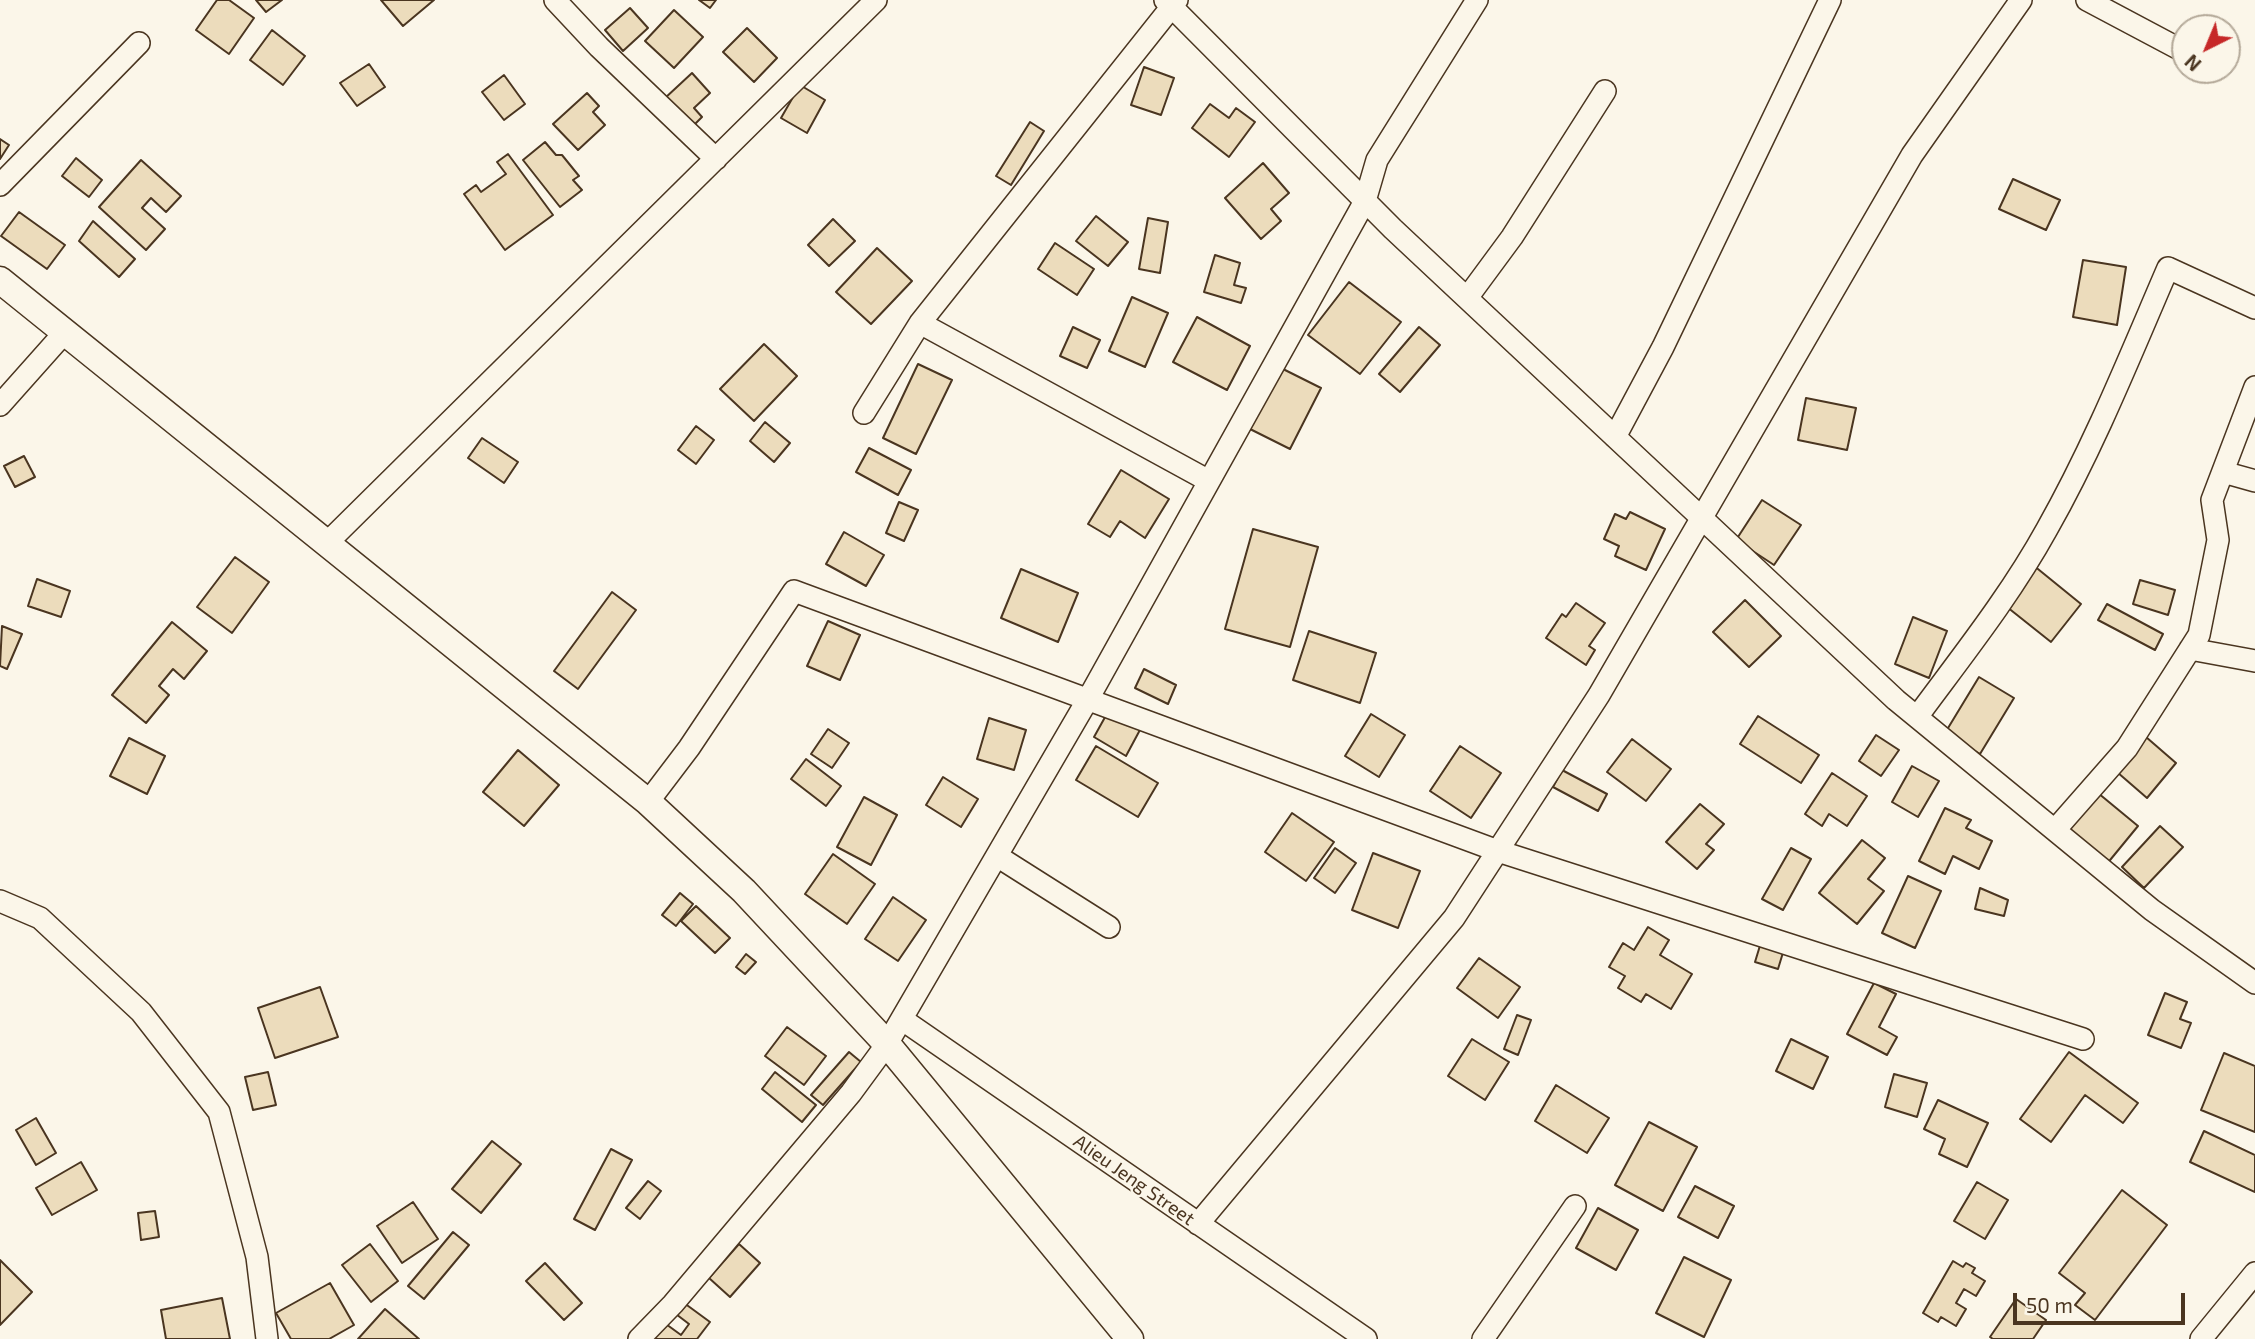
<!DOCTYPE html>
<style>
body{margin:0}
#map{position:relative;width:2255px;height:1339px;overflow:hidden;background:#fbf6e9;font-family:"Exo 2",sans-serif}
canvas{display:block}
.north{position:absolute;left:2171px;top:14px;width:70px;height:70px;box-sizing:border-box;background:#fbf6e9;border:2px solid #b4a999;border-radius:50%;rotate:223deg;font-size:19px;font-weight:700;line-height:28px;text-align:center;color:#4a3520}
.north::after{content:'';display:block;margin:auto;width:24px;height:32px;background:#c62828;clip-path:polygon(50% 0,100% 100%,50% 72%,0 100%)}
.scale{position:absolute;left:2013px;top:1293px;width:172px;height:32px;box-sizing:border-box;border:4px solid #4a3520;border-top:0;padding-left:9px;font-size:21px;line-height:24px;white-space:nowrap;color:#4a3520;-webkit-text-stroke:5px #fbf6e9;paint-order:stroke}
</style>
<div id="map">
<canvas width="2255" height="1339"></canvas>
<div class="north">N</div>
<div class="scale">50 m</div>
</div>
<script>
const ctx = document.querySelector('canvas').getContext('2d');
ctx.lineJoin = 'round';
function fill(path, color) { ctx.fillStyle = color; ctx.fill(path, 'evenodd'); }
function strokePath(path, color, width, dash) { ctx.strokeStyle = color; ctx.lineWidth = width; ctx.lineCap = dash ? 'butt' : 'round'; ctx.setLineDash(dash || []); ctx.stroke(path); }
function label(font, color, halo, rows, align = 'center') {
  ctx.font = font + ' "Exo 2",sans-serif'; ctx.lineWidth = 5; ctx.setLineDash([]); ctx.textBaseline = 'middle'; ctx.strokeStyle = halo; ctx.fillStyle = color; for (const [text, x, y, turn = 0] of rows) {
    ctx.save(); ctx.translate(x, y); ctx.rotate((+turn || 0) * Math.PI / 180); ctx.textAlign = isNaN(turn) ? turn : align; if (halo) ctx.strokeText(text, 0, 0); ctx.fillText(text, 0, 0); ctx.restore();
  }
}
const building = new Path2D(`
 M217,0H229L254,18L229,54L196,30Z
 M256,0H282L266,12Z
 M381,0H434L403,26Z
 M699,0H716L710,8Z
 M630,8L648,28L623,51L605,30Z
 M674,10L703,37L674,68L645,41Z
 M747,28L777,58L754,82L723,52Z
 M272,30L305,56L283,85L250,60Z
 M369,64L385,87L357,106L340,83Z
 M1144,67L1174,78L1161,115L1131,105Z
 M692,73L710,93L694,108L702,117L691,128L664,99Z
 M504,75L525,104L504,120L482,92Z
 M800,85L825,100L807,133L781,118Z
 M587,93L599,106L593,112L605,125L578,150L553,124Z
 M1210,104L1229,118L1236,108L1255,122L1229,157L1192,128Z
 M1030,122L1044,131L1011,185L996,176Z
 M0,139L9,145L0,159Z
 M545,142L556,155H562L579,176L573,180L582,190L560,207L523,160Z
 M508,154L553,215L505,250L464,194L476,185L481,192L506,174L497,162Z
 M76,158L102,180L89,197L62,176Z
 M141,160L181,196L166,212L151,198L142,208L165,229L146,250L99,207Z
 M1263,163L1289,193L1271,209L1281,221L1261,239L1225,198Z
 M2013,179L2060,200L2046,230L1999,209Z
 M19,212L65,245L47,269L1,236Z
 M1096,216L1128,242L1108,266L1076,241Z
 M1148,218L1168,222L1160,273L1139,269Z
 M833,219L855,241L829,266L808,245Z
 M93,221L135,259L119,277L79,241Z
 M1055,243L1094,269L1077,295L1038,269Z
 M877,248L912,281L871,324L836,292Z
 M1215,255L1240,263L1234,285L1246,288L1241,303L1204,292Z
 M2083,260L2126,267L2117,325L2073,317Z
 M1349,282L1401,322L1360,374L1308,335Z
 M1132,297L1168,313L1145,367L1109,351Z
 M1197,317L1250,346L1227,390L1173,362Z
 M1073,327L1100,340L1087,368L1060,356Z
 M1419,327L1440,345L1400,392L1379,374Z
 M764,344L797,376L754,421L720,389Z
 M918,364L952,380L916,454L883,438Z
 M1281,368L1321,388L1290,449L1250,429Z
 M1806,398L1856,408L1847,450L1798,440Z
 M765,422L790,443L774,462L750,441Z
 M696,426L714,440L696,464L678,450Z
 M482,438L518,462L504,483L468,458Z
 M869,448L911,470L898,495L856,472Z
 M24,456L35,477L15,487L4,466Z
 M1121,470L1169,499L1145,538L1120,521L1110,537L1088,524Z
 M1762,500L1801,525L1774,565L1736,540Z
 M899,502L918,510L904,541L886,533Z
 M1630,512L1665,529L1646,570L1615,556L1619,546L1604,539L1615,514L1626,519Z
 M1253,529L1318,547L1290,647L1225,629Z
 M844,532L884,555L866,586L826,564Z
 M235,557L269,582L232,633L197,607Z
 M2033,565L2081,604L2051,642L2002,603Z
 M1021,569L1078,593L1058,642L1001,618Z
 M37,579L70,591L61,617L28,606Z
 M2140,580L2175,590L2168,615L2133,604Z
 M612,592L636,610L578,689L554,671Z
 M1745,600L1781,636L1749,667L1713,632Z
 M1576,603L1605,623L1589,646L1595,650L1586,665L1546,638L1562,614L1566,617Z
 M2107,604L2163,634L2155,650L2098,620Z
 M1913,617L1947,631L1929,678L1895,664Z
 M828,621L860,635L840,680L807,666Z
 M172,622L207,651L184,679L173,669L159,686L169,695L146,723L112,695Z
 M2,626L22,634L7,669L0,666Z
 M1309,631L1376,653L1360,703L1293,680Z
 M1144,669L1176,685L1168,704L1135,688Z
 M1979,677L2014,698L1980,754L1945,733Z
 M1109,710L1141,728L1126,756L1094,737Z
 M1371,714L1405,735L1379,777L1345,756Z
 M1758,716L1819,755L1801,783L1740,744Z
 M989,718L1026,730L1014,770L977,759Z
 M828,729L849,743L832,768L811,754Z
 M1876,735L1899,750L1881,776L1859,761Z
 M2146,737L2176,763L2147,798L2117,772Z
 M129,738L165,756L147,794L110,776Z
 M1632,739L1671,769L1646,801L1607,772Z
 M1096,746L1158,783L1138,817L1076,780Z
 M1460,746L1501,773L1471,818L1430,791Z
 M518,750L559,785L524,826L483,792Z
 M806,759L841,786L826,806L791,779Z
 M1912,766L1939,781L1918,817L1892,802Z
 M1562,770L1607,794L1598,811L1553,787Z
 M1832,773L1867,796L1847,826L1829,814L1822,826L1805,814Z
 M943,777L978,799L961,827L926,805Z
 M2098,793L2138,826L2106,865L2066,832Z
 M864,797L897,815L871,865L837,847Z
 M1700,804L1724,824L1706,844L1714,850L1697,869L1666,842Z
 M1945,808L1971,820L1966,828L1992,841L1979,869L1953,856L1945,874L1919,861Z
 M1292,813L1334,842L1306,881L1265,852Z
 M2160,826L2183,847L2144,888L2122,867Z
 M1862,840L1885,858L1868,879L1884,891L1857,924L1819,893Z
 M1335,848L1356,863L1335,893L1314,878Z
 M1791,848L1811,859L1783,910L1762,899Z
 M1373,853L1420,871L1398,928L1352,910Z
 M833,854L875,884L847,924L805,894Z
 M1908,876L1941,891L1915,948L1882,933Z
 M1980,888L2008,900L2004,916L1975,909Z
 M680,893L693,904L676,926L662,915Z
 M893,897L926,920L898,961L865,939Z
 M696,906L730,938L715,953L681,921Z
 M1648,927L1669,940L1660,955L1692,974L1671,1009L1646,994L1641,1002L1618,988L1625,976L1609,967L1623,943L1634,950Z
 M1762,939L1785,946L1778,969L1755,962Z
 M746,954L756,962L745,974L736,967Z
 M1479,958L1520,987L1498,1018L1457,988Z
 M1874,983L1896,994L1879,1027L1897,1037L1887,1055L1847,1034Z
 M320,987L338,1037L275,1058L258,1008Z
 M2165,993L2187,1002L2180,1019L2191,1023L2181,1048L2148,1035Z
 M1517,1015L1531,1020L1518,1055L1504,1049Z
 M787,1027L826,1056L804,1085L765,1056Z
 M1472,1039L1509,1062L1485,1100L1448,1076Z
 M1791,1039L1828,1057L1813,1089L1776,1071Z
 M849,1052L861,1062L823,1105L811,1095Z
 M2069,1052L2138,1103L2123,1123L2085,1095L2051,1142L2020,1119Z
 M2224,1053L2255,1066V1132L2201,1110Z
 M268,1072L276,1105L253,1110L245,1077Z
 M775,1072L816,1105L802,1122L762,1089Z
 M1894,1074L1927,1083L1917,1117L1885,1107Z
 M1556,1085L1609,1118L1587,1153L1535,1121Z
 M1938,1100L1988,1123L1967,1167L1939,1154L1945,1139L1924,1129Z
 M36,1118L56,1153L36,1165L16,1130Z
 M1649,1122L1697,1147L1663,1211L1615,1185Z
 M2204,1131L2255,1155V1192L2190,1162Z
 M492,1141L521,1164L481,1213L452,1189Z
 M611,1149L632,1160L595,1230L574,1219Z
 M81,1162L97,1190L52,1215L36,1188Z
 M648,1181L661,1191L640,1219L626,1208Z
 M1977,1182L2008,1200L1985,1239L1954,1221Z
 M1695,1186L1734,1206L1718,1238L1678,1217Z
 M2122,1190L2167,1225L2095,1320L2075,1305L2085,1293L2059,1273Z
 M413,1202L438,1239L402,1263L377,1226Z
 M1598,1208L1638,1230L1616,1270L1576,1248Z
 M155,1211L159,1237L141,1240L138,1213Z
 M453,1232L469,1245L424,1299L408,1286Z
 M370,1244L398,1281L371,1302L342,1265Z
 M739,1244L760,1263L730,1297L709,1278Z
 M1684,1257L1731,1280L1704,1337L1656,1313Z
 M0,1260L32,1292L0,1325Z
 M1953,1261L1963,1267L1966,1263L1975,1268L1972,1273L1985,1281L1976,1296L1964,1289L1956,1303L1966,1309L1956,1326L1941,1317L1938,1322L1923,1313Z
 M545,1263L582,1303L564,1320L526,1281Z
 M330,1283L354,1325L329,1339H291L276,1313Z
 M222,1298L230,1339H166L161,1310Z
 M2016,1299L2046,1320L2033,1339H1993L1990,1337Z
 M680,1300L710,1322L697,1339H638L655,1316L681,1335L689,1324L672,1311Z
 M385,1309L419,1339H358Z`);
fill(building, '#ecdcbc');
strokePath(building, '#4a3520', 2);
const minor = new Path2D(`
 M555,0L599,47L716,159
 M1165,0L1393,229L1896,700L2152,910L2255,983
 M2087,0L2185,52
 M0,185L139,43
 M1467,298L1512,237L1605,91
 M920,323L1209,481
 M0,405L65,332
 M864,413L920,323L1177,0
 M1615,437L1663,347L1830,0
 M2223,472L2255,481
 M327,543L876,0
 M2190,649L2255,661
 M1917,717C1962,656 2010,596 2047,529C2094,446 2130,356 2168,268L2255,308
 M648,802L689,748L794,591L1498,851L2083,1039
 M2055,830L2127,748L2199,635L2218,540L2212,500L2255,387
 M997,856L1109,927
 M0,901L40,918L141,1012L219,1112L257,1257L267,1339
 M903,1020L1366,1339
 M1198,1224L1454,918L1599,695L1912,155L2021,0
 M639,1339L673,1304L851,1093L887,1044L1088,699L1365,201L1377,160L1477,0
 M1483,1339L1575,1206
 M2201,1339L2255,1273`);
const tertiary = new Path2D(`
 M0,280L648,802L744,891L887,1044L1130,1339`);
strokePath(minor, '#4a3520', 24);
strokePath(tertiary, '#4a3520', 29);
strokePath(minor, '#fbf6e9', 21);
strokePath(tertiary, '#fbf6e9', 26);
label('19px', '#4a3520', '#fbf6e9', [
 ["Alieu Jeng Street",1134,1180,35]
]);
</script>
